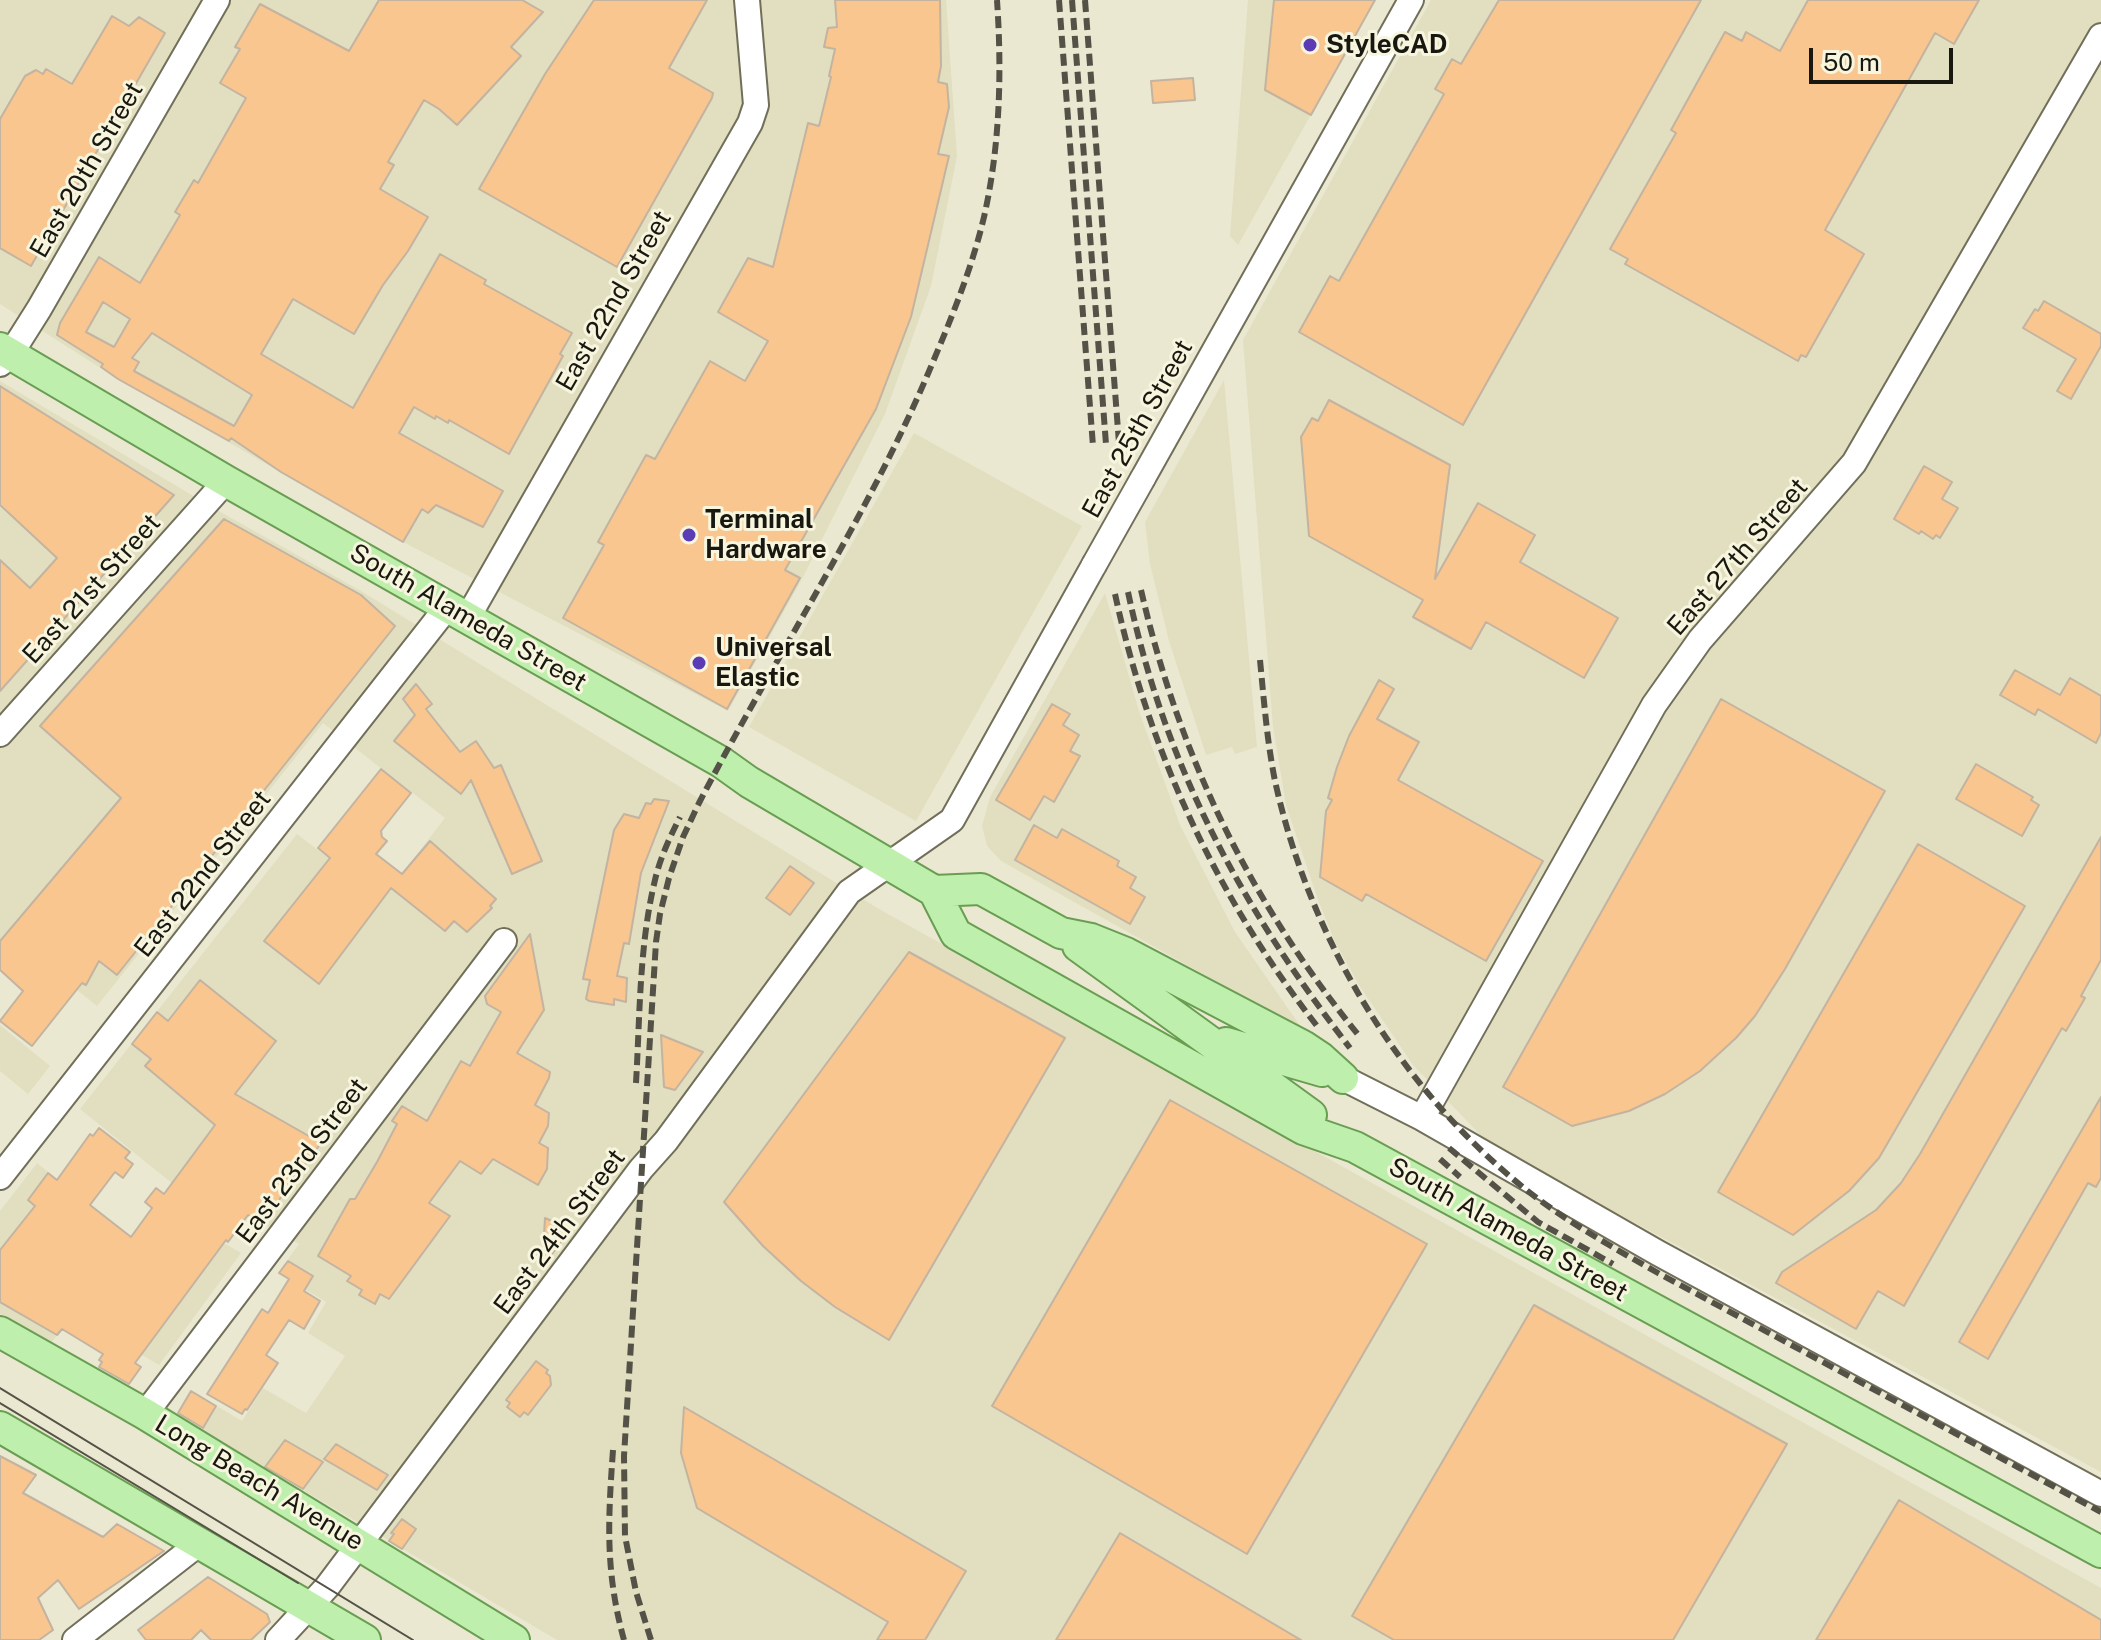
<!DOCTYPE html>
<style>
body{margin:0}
#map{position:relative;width:2101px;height:1640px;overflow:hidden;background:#eae8d1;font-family:"Public Sans",sans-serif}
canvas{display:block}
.scale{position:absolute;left:1809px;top:48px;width:144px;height:36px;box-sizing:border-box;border:4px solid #191810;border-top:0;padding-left:10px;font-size:24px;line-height:28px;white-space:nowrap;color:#191810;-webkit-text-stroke:6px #f7f5de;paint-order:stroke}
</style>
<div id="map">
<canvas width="2101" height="1640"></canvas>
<div class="scale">50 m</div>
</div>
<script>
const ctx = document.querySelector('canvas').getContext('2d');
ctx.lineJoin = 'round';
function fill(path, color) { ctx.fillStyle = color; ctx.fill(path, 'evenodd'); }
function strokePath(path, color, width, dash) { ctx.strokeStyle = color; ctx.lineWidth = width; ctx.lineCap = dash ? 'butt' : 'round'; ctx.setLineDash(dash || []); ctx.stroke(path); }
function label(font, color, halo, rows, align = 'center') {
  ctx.font = font + ' "Public Sans",sans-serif'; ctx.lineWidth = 6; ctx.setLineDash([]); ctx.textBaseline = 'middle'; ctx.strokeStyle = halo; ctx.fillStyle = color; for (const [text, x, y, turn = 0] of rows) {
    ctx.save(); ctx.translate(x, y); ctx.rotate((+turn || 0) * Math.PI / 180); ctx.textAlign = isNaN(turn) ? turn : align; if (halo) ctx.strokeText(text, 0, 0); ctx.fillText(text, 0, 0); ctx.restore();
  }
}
fill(new Path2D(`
 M0,0H946L957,156L931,286L885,414L802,579L728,711L403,542L118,379L0,304Z
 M1248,0H1375L1238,245L1230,236Z
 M1431,0H2101V1472L1491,1146L1413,1065L1359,985L1336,944L1318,900L1286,805L1273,727L1243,340Z
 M1224,380L1257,747L1235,754L1232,747L1206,755L1169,641L1150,564L1145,522Z
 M0,381L217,510L361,591L879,909L2101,1588V1640H557L176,1415L192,1391L242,1421L263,1388L306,1413L345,1356L308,1333L326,1302L278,1273L299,1244L179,1175L173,1184L80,1109L297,834L382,899L445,818L323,723L97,1006L6,933L0,940Z
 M914,433L1082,526L916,821L749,727Z
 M1105,593L1139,711L1180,825L1235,932L1303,1030L1001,861L987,846L982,826L990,797Z
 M0,1025L50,1066L28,1094L0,1071Z
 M37,1163L130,1237L157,1203L241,1253L159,1365L74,1315L50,1344L0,1314V1211Z`), '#e1dfc0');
const building = new Path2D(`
 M379,0H522L543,12L511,47L521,56L457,125L439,109L424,100L388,162L394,165L380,189L428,217L408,251L383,285L354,334L293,299L261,354L353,408L440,254L486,280L484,284L572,333L560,354L563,356L509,454L449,420L448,423L436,416L435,419L414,407L399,433L503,491L483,527L436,505L428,513L422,509L403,542L281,472L231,438L229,441L118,379L101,367L103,364L57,335L60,323L99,257L140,283L180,215L175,212L194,180L198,183L246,98L220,83L240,49L235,47L260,4L349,51ZM103,302L130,319L114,347L86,332ZM152,333L252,395L234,426L134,371L139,362L132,358Z
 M594,0H707L669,68L713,93L712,98L617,267L479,189L545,74Z
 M835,0H940L941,66L938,82L947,84L949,107L938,154L949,156L911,317L876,409L785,570L800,578L727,709L563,618L604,545L598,542L646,455L655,459L710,361L745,381L768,341L718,312L748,258L773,267L808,123L819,126L831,77L829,76L835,49L824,47L828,28L837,27Z
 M1274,0H1375L1311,115L1265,90Z
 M1499,0H1701L1463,425L1299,332L1330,276L1339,281L1444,94L1435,89L1452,59L1461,64Z
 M1808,0H1979L1954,44L1935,33L1825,230L1864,254L1806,357L1801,355L1798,361L1625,264L1628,259L1610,249L1676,133L1671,130L1725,32L1742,41L1746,32L1780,51Z
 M112,16L129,26L139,17L165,33L31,266L0,248V119L25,76L36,70L43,74L46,69L72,84Z
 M1193,78L1195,100L1153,103L1151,81Z
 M2044,301L2101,334V346L2071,399L2057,391L2076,359L2023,328L2035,309L2038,311Z
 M0,386L174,495L0,691V560L30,588L57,558L0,505Z
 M1329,400L1450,465L1435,579L1478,503L1535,535L1520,562L1618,618L1584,678L1486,622L1471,649L1413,617L1423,600L1309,536L1301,437L1312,418L1318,421Z
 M1924,466L1952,482L1942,499L1958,508L1940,538L1936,535L1933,539L1921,531L1919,534L1894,519Z
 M224,519L361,595L395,626L117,975L99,961L86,985L82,983L32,1046L0,1021L23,991L0,970V941L121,798L40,726Z
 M2015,670L2060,695L2070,678L2101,696V733L2096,743L2038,709L2035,715L2000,695Z
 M1379,680L1394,689L1377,719L1419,742L1398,780L1543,861L1486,961L1366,894L1362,901L1320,877L1326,811L1332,800L1328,798L1337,767L1349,736Z
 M416,684L432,704L426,709L460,752L476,741L494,768L501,765L542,861L512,874L471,780L461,794L394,741L415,715L403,699Z
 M1721,699L1885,791L1785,969L1755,1016L1736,1038L1700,1071L1665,1094L1629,1111L1572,1126L1503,1087Z
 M1052,704L1070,714L1063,725L1079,735L1070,751L1080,756L1054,802L1044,796L1030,820L996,800Z
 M1976,764L2033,797L2031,800L2039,805L2022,836L1956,799Z
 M381,769L411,793L381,831L382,837L387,841L376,854L402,874L430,841L496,899L490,906L492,908L467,932L454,921L445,931L391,888L319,984L264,941L330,858L318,848Z
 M654,799L669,801L641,873L629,944L624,943L617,976L627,978L626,1002L614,999V1005L589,1001L586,999L590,980L583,979L614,830L624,814L639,818L646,803L651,804Z
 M1034,825L1057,838L1062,829L1119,861L1117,866L1136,877L1130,888L1145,897L1130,924L1015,860Z
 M2101,837V960L2081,996L2085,998L2066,1031L2062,1028L1904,1306L1878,1291L1856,1329L1776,1283L1782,1272L1876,1210L1901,1183L1920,1154Z
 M1918,844L2025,906L1879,1158L1849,1191L1793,1235L1718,1192Z
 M790,866L814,883L790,915L766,898Z
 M530,934L544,1010L517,1053L550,1072L549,1078L535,1105L549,1113L548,1126L539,1143L548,1148L547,1169L538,1185L493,1159L481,1174L460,1161L429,1203L450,1216L389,1299L380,1294L375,1304L359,1295L362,1290L347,1281L351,1276L318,1256L350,1199H355L377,1162L397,1124L392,1121L402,1106L427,1121L461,1061L470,1066L501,1012L487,1004L485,996Z
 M909,952L1065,1038L889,1340L835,1307L801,1281L763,1246L724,1202Z
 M200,980L276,1041L235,1094L321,1143L262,1223L248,1215L228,1242L226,1240L135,1363L141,1367L129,1384L99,1367L102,1362L99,1360L103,1354L62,1329L57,1335L0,1302V1250L35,1206L28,1200L48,1173L57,1180L90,1134L93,1136L99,1128L130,1152L125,1158L133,1164L123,1178L115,1172L90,1205L131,1237L152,1208L145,1202L156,1188L164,1194L167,1190L215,1125L145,1066L151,1059L132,1044L157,1012L168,1021Z
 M661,1035L703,1052L675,1090L664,1087Z
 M2101,1097V1178L2096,1187L2088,1183L1988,1359L1959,1342Z
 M1170,1100L1427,1244L1247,1554L992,1406Z
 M545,1218L570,1229L542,1268Z
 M288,1261L313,1276L304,1291L320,1301L304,1329L289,1320L266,1355L278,1363L247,1410L245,1409L242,1414L207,1394L262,1309L268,1313L289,1279L279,1273Z
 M1534,1305L1787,1444L1673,1640H1394L1352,1616Z
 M536,1361L548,1370L546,1373L550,1376L551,1385L528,1415L524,1412L520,1417L507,1407L510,1403L506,1400Z
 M191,1391L216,1406L203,1428L178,1413Z
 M684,1407L966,1571L925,1640H877L888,1622L697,1508L681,1453Z
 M285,1440L323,1462L303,1489L265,1467Z
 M336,1444L388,1475L377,1490L324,1459Z
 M0,1456L36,1475L23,1493L103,1537L117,1524L164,1551L79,1609L58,1580L38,1598L53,1630L39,1640H0Z
 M1899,1500L2101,1620V1640H1816Z
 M402,1519L416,1529L402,1549L389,1541L394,1534L391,1533Z
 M1120,1533L1301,1640H1056Z
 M208,1577L267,1614L270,1622L251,1640H211L201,1630L191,1640H146L138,1630Z`);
fill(building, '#f8c68e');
strokePath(building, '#c3b3a1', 2);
const minor = new Path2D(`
 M0,364L10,355L39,309L217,0
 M1143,478L1411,0
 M468,617L750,123L756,105L747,0
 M0,734L226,481
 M1343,1078L1422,1118L1658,1253L2101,1494
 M1422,1118L1654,705L1700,640L1854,463L2101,36
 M0,1177L448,606
 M145,1414L504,941
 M75,1640L201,1542
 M278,1640L327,1587L641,1169L666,1141L849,892L952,820L1094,565`);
const major = new Path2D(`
 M0,348L226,481L721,762L749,782L934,891L956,934L1303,1129L1355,1147L2101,1552
 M934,891L981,889L1061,933L1091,939L1126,953L1303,1046L1321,1058L1343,1078
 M1078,946L1311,1115
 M1226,1043L1322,1071
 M0,1332L145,1414L514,1640
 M0,1427L365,1640`);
strokePath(minor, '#716f5a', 28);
strokePath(major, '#689d52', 34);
strokePath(minor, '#fff', 24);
strokePath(major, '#beefad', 30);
strokePath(new Path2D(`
 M0,1388L413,1640
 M0,1403L298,1583`), '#545246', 2);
strokePath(new Path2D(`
 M1059,0L1093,446
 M1072,0L1106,444
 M1085,0L1119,443
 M1141,590C1180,759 1251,903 1360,1037
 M1128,592C1165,767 1242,908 1350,1048
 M1115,594C1149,752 1218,899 1317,1026
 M1260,660C1264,701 1267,741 1275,781C1310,940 1401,1091 1529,1192C1569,1223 1614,1248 1658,1273L2101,1512
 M636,1083C640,1016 639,946 655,880C660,858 670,837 680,817
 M1449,1148L1538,1222L1613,1264
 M1440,1159L1460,1177
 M613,1450C608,1520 605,1571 624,1640
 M651,1640L636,1592L625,1536L624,1456L656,942L660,914L669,878L683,837L699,803C773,660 863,525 927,376C949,324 971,272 984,217C1000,146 1002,73 997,0`), '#545246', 6, [12, 6]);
const minorBridge = new Path2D(`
 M1094,565L1143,478`);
strokePath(minorBridge, '#716f5a', 28, []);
strokePath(minorBridge, '#fff', 24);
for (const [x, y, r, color] of [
 [1310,45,8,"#5c3cb4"],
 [689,535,8,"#5c3cb4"],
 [699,663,8,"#5c3cb4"]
]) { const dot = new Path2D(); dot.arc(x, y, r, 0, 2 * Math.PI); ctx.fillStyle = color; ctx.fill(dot); strokePath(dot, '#f7f5de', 3); }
label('bold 26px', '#191810', '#f7f5de', [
 ["StyleCAD",1326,45],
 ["Terminal",705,520],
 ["Hardware",705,550],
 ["Universal",715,648],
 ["Elastic",715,678]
], 'left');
label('26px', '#191810', '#f7f5de', [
 ["East 20th Street",87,170,-60],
 ["East 22nd Street",614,301,-60],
 ["East 25th Street",1138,429,-61],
 ["East 27th Street",1738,557,-49],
 ["East 21st Street",92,589,-48],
 ["South Alameda Street",468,618,30],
 ["East 22nd Street",203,874,-52],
 ["East 23rd Street",302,1161,-53],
 ["South Alameda Street",1508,1230,29],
 ["East 24th Street",560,1232,-53],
 ["Long Beach Avenue",259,1483,31]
]);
</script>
